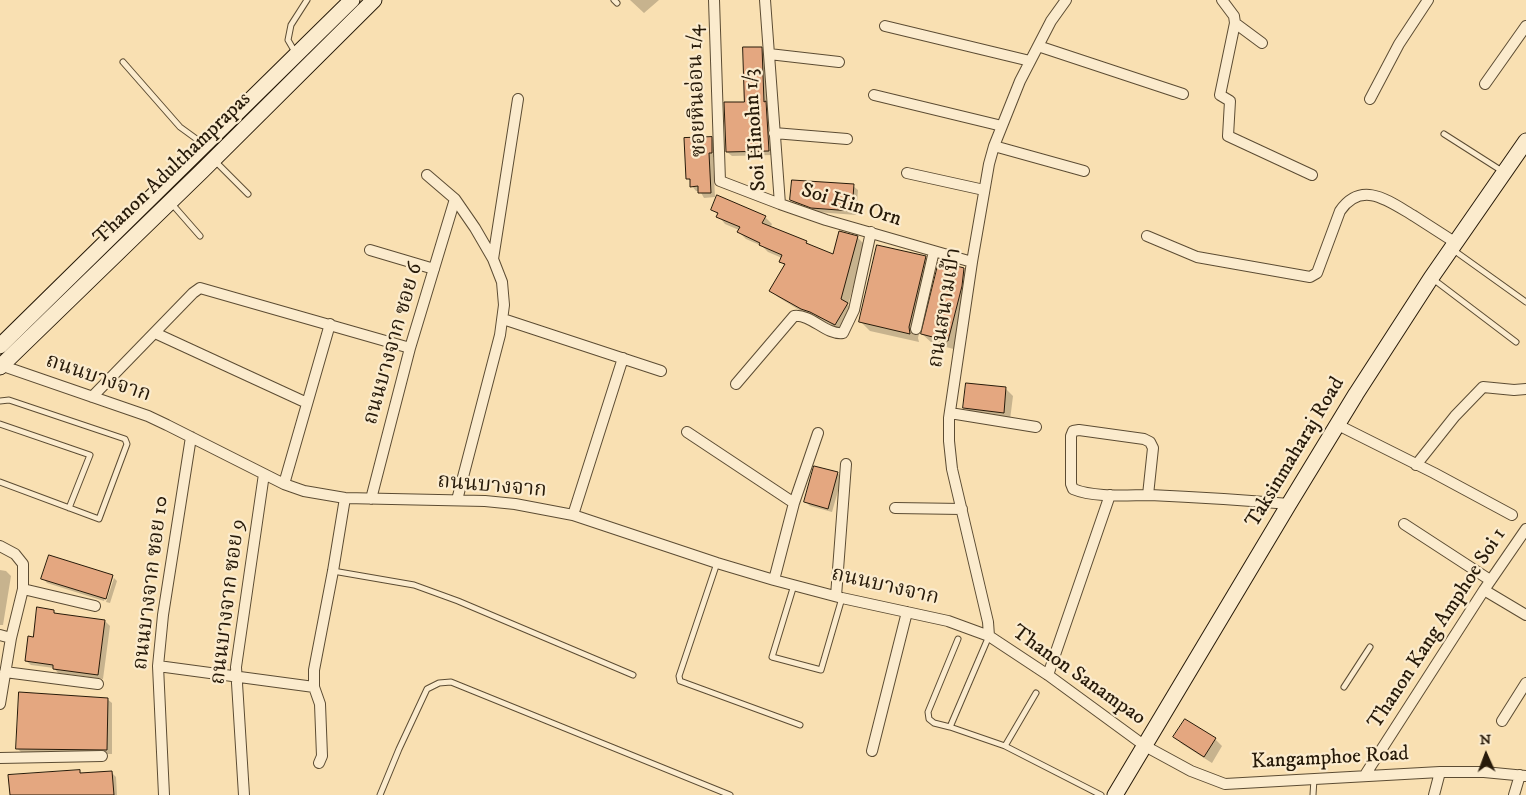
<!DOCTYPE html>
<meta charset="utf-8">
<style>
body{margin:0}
#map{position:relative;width:1526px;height:795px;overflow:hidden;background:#f9e0b2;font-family:"IM FELL DW Pica",serif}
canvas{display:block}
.north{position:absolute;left:1461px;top:730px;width:50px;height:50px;-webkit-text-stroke:4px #fbebcd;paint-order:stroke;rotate:358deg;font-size:14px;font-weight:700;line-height:20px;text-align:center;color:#271a09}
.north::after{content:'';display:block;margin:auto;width:18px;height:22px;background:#271a09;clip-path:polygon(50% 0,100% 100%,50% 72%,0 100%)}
</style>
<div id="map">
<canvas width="1526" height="795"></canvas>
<div class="north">N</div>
</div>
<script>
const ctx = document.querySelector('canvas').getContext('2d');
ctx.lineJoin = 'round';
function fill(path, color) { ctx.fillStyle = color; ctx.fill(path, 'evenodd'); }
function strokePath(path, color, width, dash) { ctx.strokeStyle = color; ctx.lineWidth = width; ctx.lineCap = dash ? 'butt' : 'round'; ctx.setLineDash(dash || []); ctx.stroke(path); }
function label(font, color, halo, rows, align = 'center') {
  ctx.font = font + ' "IM FELL DW Pica","Noto Serif Thai",serif'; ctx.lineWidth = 4.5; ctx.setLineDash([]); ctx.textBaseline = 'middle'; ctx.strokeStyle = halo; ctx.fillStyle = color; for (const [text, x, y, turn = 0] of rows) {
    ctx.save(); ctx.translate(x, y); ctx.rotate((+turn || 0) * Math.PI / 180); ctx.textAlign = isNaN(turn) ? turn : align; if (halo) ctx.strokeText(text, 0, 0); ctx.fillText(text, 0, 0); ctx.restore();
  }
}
fill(new Path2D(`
 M630,0H659L644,13Z
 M761,48L766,52L773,155L732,156L727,152L745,103Z
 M711,138L716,143V157H713L715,197L704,198L700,191H696L692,186V182L687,178Z
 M853,186L858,190L856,215L817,212L796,204L791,200Z
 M713,209L765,217L772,224L770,228L806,242L810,246L834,256L840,233L858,238L865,245L848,305L854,311L842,331L818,318L809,316L778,297L771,291L785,266L781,262L782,258L768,252L762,246L746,239L739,232V230L725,224Z
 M925,257L935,267L918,338L919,342L870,331L861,322Z
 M964,269L973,279L957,350L932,343L922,334Z
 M1006,389L1013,396L1010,420L972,415L965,408Z
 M837,473L842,477L832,512L810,506L806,502Z
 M50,556L113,577L104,601L47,583L43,578Z
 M0,570L6,571L11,576L3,625H0Z
 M114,578L117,581L110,603L106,602Z
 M53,611L57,614L105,621L110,626L103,679L58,673L54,668L31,665L26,661L34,638Z
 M107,699L112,703V754L22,753L17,748Z
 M1175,737L1215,739L1222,746L1212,763L1182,744Z
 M79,771L82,774L111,772L116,777L117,795H11Z`), '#0003');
const building = new Path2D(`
 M743,47H762L764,102L766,101L769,151L726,152L724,102H744Z
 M712,137V153H709L711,193H698V186L690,187V179H686L684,138Z
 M792,180L854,184L852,211L811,208L790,200Z
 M717,195L766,216L762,223L807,241L806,243L833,254L839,231L858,236L841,299L848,303L835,325L810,312L801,309L769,291L785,264L779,262L782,255L759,245L760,243L737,232L740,227L716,217L718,213L711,210Z
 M877,245L926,256L909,327L910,334L859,322Z
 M939,261L964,268L962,286L948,341L921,334Z
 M966,383L1006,387L1004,413L963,408Z
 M814,466L838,472L828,509L804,502Z
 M49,555L113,575L106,599L41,579Z
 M37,607L54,610V613L105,620L98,675L53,669V665L25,661L28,636L33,637Z
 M19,692L108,698L107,750L16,749Z
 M1185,719L1216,738L1204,757L1173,737Z
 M80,770V773L112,771L114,795H10L8,775Z`);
fill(building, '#e4a780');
strokePath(building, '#271a09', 1);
const lane = new Path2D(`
 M614,0L617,3
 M295,52L288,40L291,25L307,0
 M123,62L180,127L202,143
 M1444,134L1502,171
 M214,160L248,194
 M172,204L200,236
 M1452,249L1526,302
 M1433,279L1516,342
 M0,401L9,400L125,439L127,444L99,519L0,482
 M0,424L90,455L69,508
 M717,563L679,676L680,681L800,725
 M333,571L414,585L458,601L633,675
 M794,585L772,657L821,670L842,598
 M989,636L950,727L1005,746L1101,795
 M1344,687L1370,647
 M950,727L934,723L929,719L928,712L958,639
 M1005,746L1036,693
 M380,795L399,749L427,689L439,683L451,682L730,795
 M1313,795L1314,779`);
const street = new Path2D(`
 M714,0L720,181L780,204L826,220L972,262
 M765,0L780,204
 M1222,0L1234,16L1235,23L1220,95L1230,101L1228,136L1312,175
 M1235,23L1262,43
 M885,26L1030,61
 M1038,46L1183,94
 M769,54L839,62
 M1485,84L1526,26
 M874,95L1002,126
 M1370,99L1399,44L1428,0
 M774,133L847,139
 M994,146L1084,171
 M907,173L984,190
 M427,175L455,199L475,228L493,259L502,282L504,305L500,335L457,500
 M1147,236L1197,257L1310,277L1317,273L1340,211C1362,179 1390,202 1414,216C1428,225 1442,234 1456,243
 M370,250L434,269
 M493,259L518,99
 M503,319L661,371
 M916,329L934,251
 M155,333L307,403
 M0,365L148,416L167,425L284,484L304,491L345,498L485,501L515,504L573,515L717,563L774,580L842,598L948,621L989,636L1048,675L1145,746L1191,771L1225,784L1440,772H1484L1526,776
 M736,384L794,316C812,314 825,335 843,333L854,310L871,232
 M92,397L193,293L200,288L410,348
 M950,413L1036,427
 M1338,425L1434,473L1512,515
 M687,432L794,503
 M1416,465L1455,416L1483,387L1514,390L1526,389
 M284,484L330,324
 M1148,495L1153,448L1150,442L1144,439L1079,430L1073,431L1071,436V484L1073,489C1095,498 1127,495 1150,495C1196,497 1242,500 1289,504
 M371,499L410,348L455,199
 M895,508L962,509
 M573,515L623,358
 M1404,524L1490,580
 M0,546L15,554L23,564V589L11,638L0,704
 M774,580L794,503L818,433
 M23,589L95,606
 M1484,590L1526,615
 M836,596L846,464
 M0,635L11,638
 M989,636L988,622L952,469L949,441V418L972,262L989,164L994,146L1020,81L1051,21L1066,0
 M158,666L314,687
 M5,672L98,684
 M1048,675L1110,495
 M1502,721L1526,683
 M872,751L907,612
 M0,758L102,756
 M319,763L322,756L320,704L314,687V670L333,571L345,498
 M1365,775L1484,590L1526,529
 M164,795L158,666L163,615L191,437
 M244,795L236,667L264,474
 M1434,795L1440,772
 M1514,795L1520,775`);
const secondary = new Path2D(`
 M0,346L352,0
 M0,367L202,171L374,0
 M1115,795L1289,504L1356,394L1431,278L1526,141`);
strokePath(lane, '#5c4c33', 7);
strokePath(street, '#5c4c33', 12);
strokePath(secondary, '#271a09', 17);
strokePath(lane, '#fbebcd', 5);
strokePath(street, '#fbebcd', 10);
strokePath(secondary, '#fbebcd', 15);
label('21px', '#271a09', '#fbebcd', [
 ["ซอยหินอ่อน 1/4",698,91,-92],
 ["Soi Hinohn 1/3",756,130,-94],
 ["Thanon Adulthamprapas",173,169,-44],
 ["Soi Hin Orn",851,206,17],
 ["ถนนสนามเป้า",946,308,-81],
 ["ถนนบางจาก ซอย 6",394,344,-74],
 ["ถนนบางจาก",98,379,19],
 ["Taksinmaharaj Road",1296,453,-59],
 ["ถนนบางจาก",492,487,5],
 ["ถนนบางจาก ซอย 10",152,583,-83],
 ["ถนนบางจาก",885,587,13],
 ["ถนนบางจาก ซอย 9",229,602,-83],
 ["Thanon Kang Amphoe Soi 1",1438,629,-57],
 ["Thanon Sanampao",1078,676,35],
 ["Kangamphoe Road",1330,759,-3]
]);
</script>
